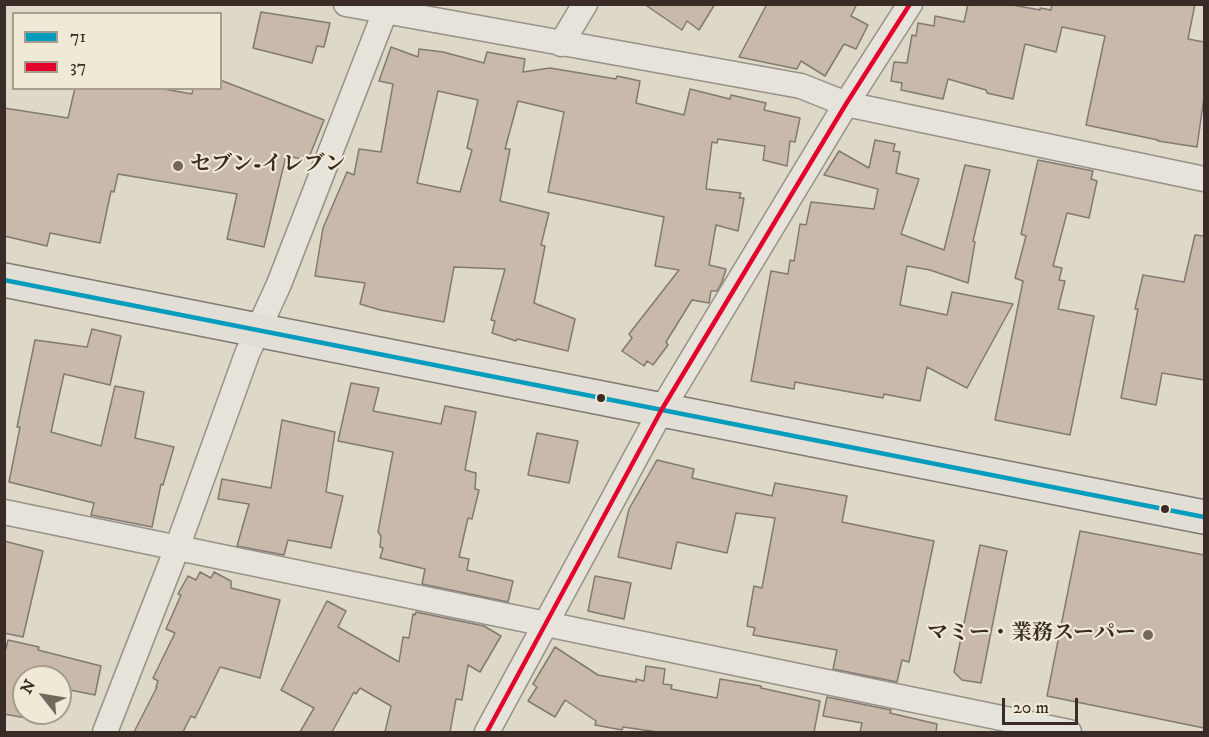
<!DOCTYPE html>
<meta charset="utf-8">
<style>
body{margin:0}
#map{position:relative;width:1209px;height:737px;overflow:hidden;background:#ded8c8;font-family:"IM FELL DW Pica",serif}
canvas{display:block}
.frame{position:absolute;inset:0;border:6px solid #392b25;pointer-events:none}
.legend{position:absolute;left:12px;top:12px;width:210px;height:78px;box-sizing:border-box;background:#f0e9d5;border:2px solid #a79d8f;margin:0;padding:8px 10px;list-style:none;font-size:18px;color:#392b25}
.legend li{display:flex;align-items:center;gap:12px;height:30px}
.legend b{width:30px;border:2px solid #a79d8f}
.north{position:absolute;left:12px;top:665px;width:60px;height:60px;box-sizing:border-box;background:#f0e9d5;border:2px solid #a79d8f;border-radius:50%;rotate:301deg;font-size:16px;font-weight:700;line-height:24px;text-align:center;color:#392b25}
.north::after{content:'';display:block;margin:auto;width:21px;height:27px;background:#73685e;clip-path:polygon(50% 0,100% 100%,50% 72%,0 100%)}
.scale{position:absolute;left:1002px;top:698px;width:76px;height:27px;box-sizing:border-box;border:3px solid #392b25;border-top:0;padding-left:8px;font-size:18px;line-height:21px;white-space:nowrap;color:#392b25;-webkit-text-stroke:4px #f0e9d5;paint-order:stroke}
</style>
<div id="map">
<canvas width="1209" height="737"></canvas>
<div class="frame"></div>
<ul class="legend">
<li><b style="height:8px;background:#069cbd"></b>71</li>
<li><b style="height:8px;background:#e4002b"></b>37</li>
</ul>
<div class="north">N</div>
<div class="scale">20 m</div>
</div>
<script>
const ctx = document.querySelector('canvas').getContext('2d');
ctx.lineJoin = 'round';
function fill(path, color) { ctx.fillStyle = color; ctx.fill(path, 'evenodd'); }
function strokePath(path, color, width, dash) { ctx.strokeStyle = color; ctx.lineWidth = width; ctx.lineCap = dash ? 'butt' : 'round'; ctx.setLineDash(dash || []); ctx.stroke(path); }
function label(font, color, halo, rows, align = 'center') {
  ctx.font = font + ' "IM FELL DW Pica","Noto Serif JP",serif'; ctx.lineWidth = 4.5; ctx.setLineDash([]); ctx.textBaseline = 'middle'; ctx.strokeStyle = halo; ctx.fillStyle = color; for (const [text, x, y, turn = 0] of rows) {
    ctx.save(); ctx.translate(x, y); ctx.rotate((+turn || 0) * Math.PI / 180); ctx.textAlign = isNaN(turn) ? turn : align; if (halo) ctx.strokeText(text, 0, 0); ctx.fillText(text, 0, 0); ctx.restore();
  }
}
const building = new Path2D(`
 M644,4H715L699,30L687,21L682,30Z
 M767,4H857L851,16L868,25L856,49L844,44L825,76L801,61L797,69L739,57Z
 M968,4H1007L1040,10V8L1051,10L1052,4H1195L1188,39L1204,42V97L1197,147L1158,141V140L1086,125L1105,36L1062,27L1056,52L1025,44L1013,99L987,93L986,90L948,79L943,99L901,90L902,83L891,81L894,62L907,63L912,35L916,36L918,23L934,26L935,16L964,22Z
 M261,12L330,23L324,47L317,46L312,63L253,48Z
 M391,47L418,57L419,49L443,52L484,63L487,52L525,59L523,72L550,68L616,79L617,76L640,81L636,103L684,115L690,89L730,99L731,95L766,103L764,110L800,118L795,142L790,141L787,166L763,160L765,146L718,139L717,143L712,142L706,189L741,193L739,198H744L738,231L716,225L709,265L726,269L722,282L717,291H711L709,303L692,300L666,342L668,345L653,365L647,361L644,366L622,351L632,338L629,334L679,270L655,266L664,217L548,192L564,112L518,101L505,149H510L500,201L549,213L541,245L545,246L534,303L575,319L568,351L517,339L516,341L492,333L495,321L491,320L505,269L454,267L444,322L380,310L360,304L365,283L315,276L323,228L347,172L354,175L359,149L381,152L393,84L379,81ZM438,91L478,100L467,148L472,150L460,192L417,183Z
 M220,80L324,120L308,160L286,156L264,247L227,239L237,194L118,174L114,192L111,191L100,243L50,233L47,246L4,236V108L68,118L75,88H158L192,94L193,88H220Z
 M875,140L895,144L893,151L900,152L896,173L919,179L901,234L944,250L965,165L990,170L973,241L975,242L968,283L930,270L907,266L900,305L947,315L952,292L1013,304L967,388L927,367L920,401L884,394L883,398L795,382L794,389L751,381L771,271L788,274L790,260L794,261L800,224L806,225L811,202L874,209L878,189L824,175L839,151L869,168Z
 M1038,160L1093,171L1091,179L1097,181L1089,218L1067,213L1053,266L1062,268L1059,280L1065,281L1058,309L1094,316L1070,435L995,420L1023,281L1015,278L1026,236L1021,234Z
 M1195,235L1204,236V380L1162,373L1156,405L1121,398L1138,309H1135L1143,275L1184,282Z
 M92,329L121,336L110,385L64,374L51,432L101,446L115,386L144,392L135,438L174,447L163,485L161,484L152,527L91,515L94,503L9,482L20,427H17L35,340L87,347Z
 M351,383L379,388L373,411L441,424L445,406L476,412L465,470L476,473L475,489L479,490L472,519L468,518L459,557L469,559L467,570L513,581L508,602L422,584L425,569L380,558L383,548L380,547L381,536L378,532L393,452L338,441Z
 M282,420L335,432L326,492L343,496L331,548L288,540L284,555L237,546L249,504L218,499L222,479L271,488Z
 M537,433L578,441L569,483L528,475Z
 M657,460L694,469L692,478L772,496L775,483L847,496L842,522L934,541L909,662L902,660L897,682L833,669L837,650L753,635L755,628L747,626L754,586L762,588L775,518L736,513L727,553L677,542L671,569L618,557L629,509Z
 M1080,531L1204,555V728L1047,696Z
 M4,541L43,551L23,637L4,633Z
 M980,545L1007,551L981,683L962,680L954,672Z
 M200,572L211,578L214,572L231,581V588L280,600L260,678L220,667L195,718L191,716L183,732H134L157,687H156L158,681L153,678L175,633L166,629L181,595L178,594L188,576L196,580Z
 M595,576L631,583L624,619L588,611Z
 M327,601L346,611L338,627L399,662L403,637L409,638L413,614L415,615L416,612L484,626L501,636L480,672L468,665L462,700L456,699L450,732H385L391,706L360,688L356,694L354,692L332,732H300L314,708L281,690Z
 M8,640L39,647L38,650L101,666L95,695L60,688V677H24L26,718L4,714V656Z
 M555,647L598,675L636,682V679L644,681L646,666L665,669L663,684L672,685L671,689L717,698L720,679L761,686V688L820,701L814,732H658L623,727L622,730L595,725L596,721L565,700L555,717L528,701L537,687L533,684Z
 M827,697L891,710L890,713L937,724L936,732H860L862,723L823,716Z`);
fill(building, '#c8b9ab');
strokePath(building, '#807a72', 1.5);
const street = new Path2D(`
 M346,4L801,86L846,104L1204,179
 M561,44L585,4
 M4,512L1069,732
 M105,732L177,548L247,354L279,284L388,4
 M487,732L662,409L846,104L910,4`);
const highway = new Path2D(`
 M4,280L1204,517`);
strokePath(street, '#979288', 27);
strokePath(highway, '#807a72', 36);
strokePath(street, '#e6e3db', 24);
strokePath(highway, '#e1ded5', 33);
strokePath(new Path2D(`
 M4,280L1204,517`), '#069cbd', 4.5);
strokePath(new Path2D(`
 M487,732L662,409L846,104L910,4`), '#e4002b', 4.5);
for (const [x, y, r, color] of [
 [178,166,6,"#73685e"],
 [601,398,5,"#392b25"],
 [1165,509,5,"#392b25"],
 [1148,635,6,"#73685e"]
]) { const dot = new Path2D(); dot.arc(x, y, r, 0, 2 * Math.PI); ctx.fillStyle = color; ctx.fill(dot); strokePath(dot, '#f0e9d5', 2); }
label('bold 21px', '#392b25', '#f0e9d5', [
 ["セブン-イレブン",190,166],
 ["マミー・業務スーパー",1136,635,"right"]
], 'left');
</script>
